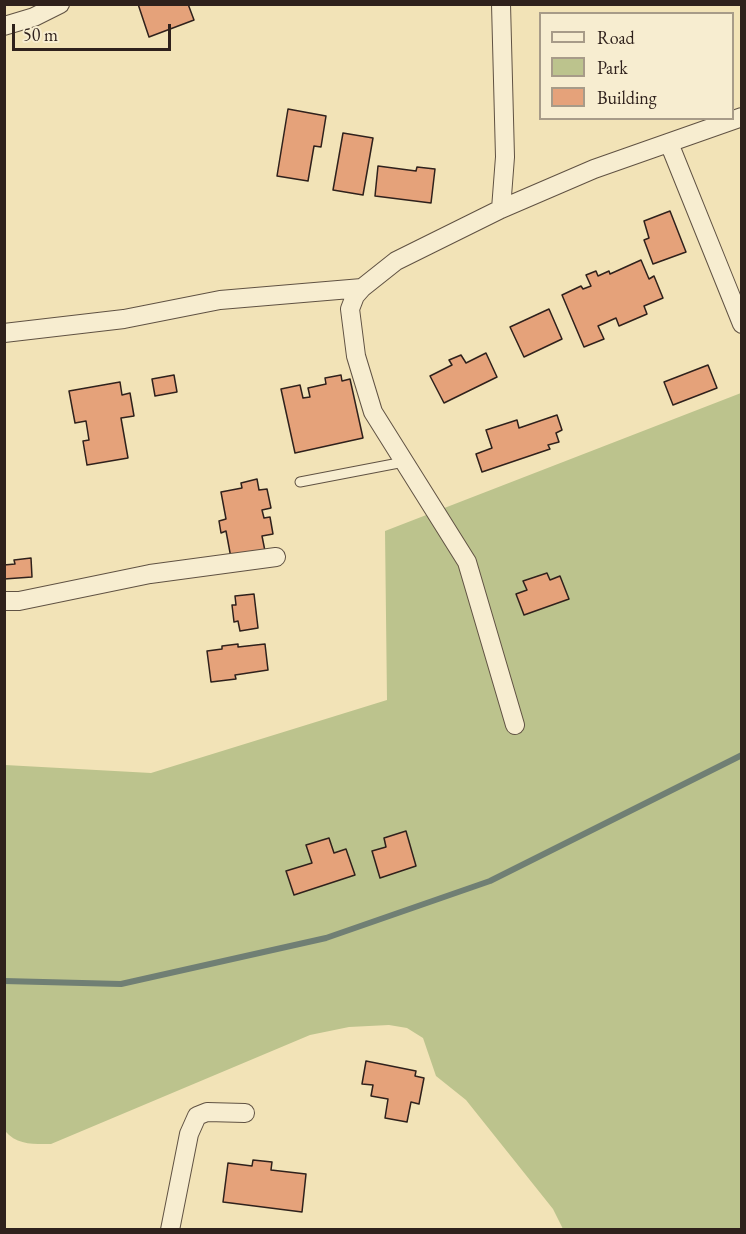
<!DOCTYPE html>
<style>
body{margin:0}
#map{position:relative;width:746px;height:1234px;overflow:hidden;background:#f2e3b7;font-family:"EB Garamond",serif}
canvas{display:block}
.frame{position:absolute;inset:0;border:6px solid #2f211c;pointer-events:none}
.legend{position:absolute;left:539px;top:12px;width:195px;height:108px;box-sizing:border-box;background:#f7edd0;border:2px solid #a79b88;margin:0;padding:8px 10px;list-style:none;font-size:18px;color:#2f211c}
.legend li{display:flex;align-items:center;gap:12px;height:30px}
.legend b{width:30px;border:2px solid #a79b88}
.scale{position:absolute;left:12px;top:24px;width:159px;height:27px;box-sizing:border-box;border:3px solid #2f211c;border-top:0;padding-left:8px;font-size:18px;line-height:21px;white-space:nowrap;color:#2f211c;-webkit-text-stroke:4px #f7edd0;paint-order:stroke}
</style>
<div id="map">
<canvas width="746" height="1234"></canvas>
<div class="frame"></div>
<ul class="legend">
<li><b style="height:8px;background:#f7edd0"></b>Road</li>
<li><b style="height:16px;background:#bcc38d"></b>Park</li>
<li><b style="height:16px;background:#e5a27a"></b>Building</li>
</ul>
<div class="scale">50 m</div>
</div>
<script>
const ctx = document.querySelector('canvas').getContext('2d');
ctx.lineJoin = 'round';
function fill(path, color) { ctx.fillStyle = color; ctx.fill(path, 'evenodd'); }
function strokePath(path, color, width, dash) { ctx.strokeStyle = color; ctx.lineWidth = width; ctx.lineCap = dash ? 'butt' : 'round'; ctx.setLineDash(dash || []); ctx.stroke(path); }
fill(new Path2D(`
 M741,393V1229H563L553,1209L466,1100L436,1076L423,1038L407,1028L389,1025L349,1027L310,1035L51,1144C32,1144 17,1145 5,1131V765L151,773L387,700L385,531Z`), '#bcc38d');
strokePath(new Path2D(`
 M4,981L121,984L326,938L490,881L742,755`), '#707f74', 6);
const building = new Path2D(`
 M138,4H188L194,20L149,37Z
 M288,109L326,116L321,147L314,146L308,181L277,176Z
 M343,133L373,138L363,195L333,190Z
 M378,166L416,171L417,167L435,169L431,203L375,196Z
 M670,211L686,252L653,264L644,240L649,238L644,221Z
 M641,260L649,279L654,276L663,298L644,306L647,314L619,326L616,318L598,326L604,339L584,347L562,295L581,286L583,289L591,286L586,275L596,271L598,276L609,271L610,274Z
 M549,309L562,339L524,357L510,327Z
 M486,353L497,377L444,403L430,376L452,365L449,360L461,355L466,363Z
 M708,365L717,388L673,405L664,382Z
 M174,375L177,392L155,396L152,379Z
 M341,375L342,381L350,379L363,438L295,453L281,389L300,385L303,398L310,397L308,388L326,384L325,378Z
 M120,382L122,395L130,393L134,416L121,418L128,458L87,465L83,441L89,440L86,421L75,423L69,391Z
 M557,415L562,430L556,433L559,442L548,445L550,449L482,472L476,454L492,448L486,430L517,420L519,428Z
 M257,479L259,490L267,489L271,508L262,510L264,518L270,517L273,534L262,536L265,551L231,558L226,531L221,533L219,521L226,519L221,492L242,488L241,483Z
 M31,558L32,577L4,579V565L15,564L14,560Z
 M547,573L550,580L560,576L569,599L524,615L516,594L527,590L523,581Z
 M254,594L258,628L240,631L238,621L234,622L232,605H236L235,596Z
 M238,644V647L265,644L268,670L235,675L236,679L211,682L207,651L222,649V646Z
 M406,831L416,866L380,878L372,851L386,847L384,838Z
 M329,838L334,853L346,849L355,875L294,895L286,871L312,863L306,845Z
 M366,1061L416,1071L415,1076L424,1078L419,1104L411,1102L407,1122L385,1118L388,1099L371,1096L373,1085L362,1084Z
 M253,1160L272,1162L271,1170L306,1174L302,1212L223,1202L228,1163L252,1166Z`);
fill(building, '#e5a27a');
strokePath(building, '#2f211c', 1.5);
const service = new Path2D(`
 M300,482L404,462`);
const minor = new Path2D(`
 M501,4L505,157L501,209
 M4,26L34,17L60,4
 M669,143L742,324
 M4,333L124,319L220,300L362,288
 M4,601H19L150,574L276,557
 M515,725L467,562L373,412L356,356L350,309L355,296L362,288L396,261L501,209L594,169L742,117
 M170,1230L189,1134L197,1116L207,1112L245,1113`);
strokePath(service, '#605243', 11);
strokePath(minor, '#605243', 20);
strokePath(service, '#f7edd0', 9);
strokePath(minor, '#f7edd0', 18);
</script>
